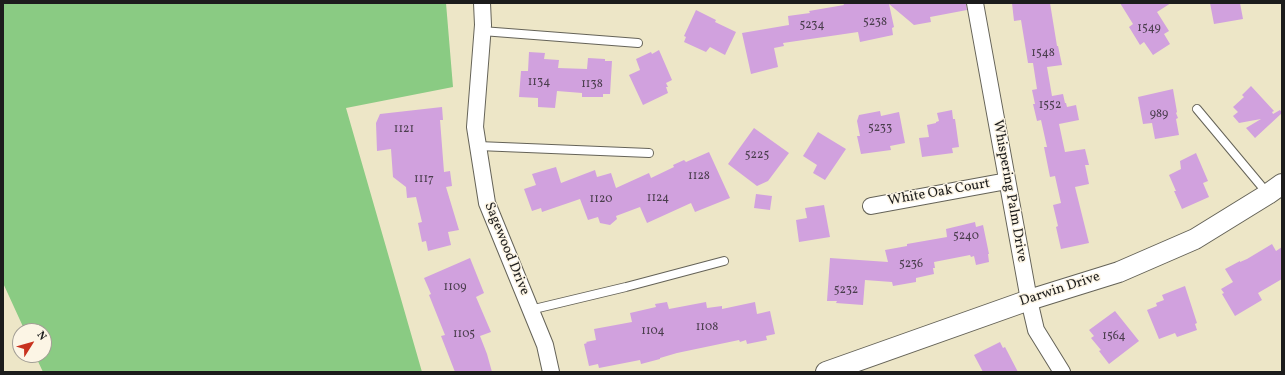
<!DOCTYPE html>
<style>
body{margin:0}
#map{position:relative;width:1285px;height:375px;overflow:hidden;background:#ede6c7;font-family:Vollkorn,serif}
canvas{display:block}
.frame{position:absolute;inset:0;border:4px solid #1c1c1c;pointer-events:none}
.north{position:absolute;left:12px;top:323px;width:40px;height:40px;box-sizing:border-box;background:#fcf5e5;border:1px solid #a29e95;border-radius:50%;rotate:53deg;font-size:11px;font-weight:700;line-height:16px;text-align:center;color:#1c1c1c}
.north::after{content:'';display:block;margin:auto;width:14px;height:18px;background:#c8321e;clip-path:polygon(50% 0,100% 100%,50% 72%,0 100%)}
</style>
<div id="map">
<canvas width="1285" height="375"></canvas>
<div class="frame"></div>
<div class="north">N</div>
</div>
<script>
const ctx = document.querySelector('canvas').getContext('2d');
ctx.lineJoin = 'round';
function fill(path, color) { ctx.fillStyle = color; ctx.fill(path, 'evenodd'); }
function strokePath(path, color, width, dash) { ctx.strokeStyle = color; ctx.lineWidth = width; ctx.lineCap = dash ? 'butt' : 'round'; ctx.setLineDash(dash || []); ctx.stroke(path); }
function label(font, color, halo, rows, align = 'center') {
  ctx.font = font + ' Vollkorn,serif'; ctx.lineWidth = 3; ctx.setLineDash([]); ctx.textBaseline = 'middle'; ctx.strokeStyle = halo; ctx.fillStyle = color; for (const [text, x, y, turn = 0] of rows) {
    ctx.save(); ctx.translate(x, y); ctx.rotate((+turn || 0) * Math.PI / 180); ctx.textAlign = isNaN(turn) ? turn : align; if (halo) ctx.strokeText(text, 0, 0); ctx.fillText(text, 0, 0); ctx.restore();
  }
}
fill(new Path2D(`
 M3,3H446L453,87L346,108L422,372H43L35,355H44V331H25L3,283Z`), '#8acb83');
fill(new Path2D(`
 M843,3H966L967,10L930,17L931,22L914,25L889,4L894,27L892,28L893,35L860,42L858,32L783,43L784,46L774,48L778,67L751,74L742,33L789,25L788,16L810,13L809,11L844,5Z
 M1012,3H1050L1057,46H1058L1062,65L1047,67L1052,96L1063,94L1065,103H1066L1067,107L1076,105L1079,120L1059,124L1065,152L1085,149L1089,165H1085L1089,184L1075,187L1089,243L1061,249L1056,227L1058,226L1053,205L1061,203L1055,176L1050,177L1044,147H1047L1041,120L1037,121L1033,104H1035L1032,90L1037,89L1033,63H1028L1021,20L1014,21Z
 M1120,3H1171L1157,12L1169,31L1164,34L1170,44L1153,55L1144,42L1140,45L1129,27L1133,24Z
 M1210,3H1240L1243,19L1214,24Z
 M696,10L716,20L715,22L736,32L725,55L710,47L706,52L684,42L686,37L684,36Z
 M659,50L672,80L666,83L668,87H666L668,93L643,105L629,75L640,70L636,59L651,52L652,54Z
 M529,52L545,53L544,59L559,60L558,68L587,69L588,58L605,59V61H612L610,94H603V97H582V93L557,91L555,108L538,107V98L519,97L521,71H528Z
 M1251,86L1274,111L1272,112L1273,114L1280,110L1282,113L1255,138L1246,128L1261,119L1239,123L1233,116L1238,112L1233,107L1244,97L1242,95Z
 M1173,89L1177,112L1176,113L1178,118L1176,119L1179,135L1155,139L1152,123L1143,124L1138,97Z
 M442,107L443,120H440L444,172L450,171L452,186L446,187L459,230L448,232L451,245L428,251L426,241L422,242L418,223L422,222L416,197L407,198L406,187L393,177L391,149L377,151L376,123L380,114Z
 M952,110L953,119H955L959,147L952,148L953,153L922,157L919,138L929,137L927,125L936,123V122L939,121L937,113Z
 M880,111L881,116L899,112L905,143L890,146L891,150L861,154L857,136H860L857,121L859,115Z
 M754,128L789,153L768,181L757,186L728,164Z
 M818,132L846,149L825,180L813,173L817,165L803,156Z
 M709,152L730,198L695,212L691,203L647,223L640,207L616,216L617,219L610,225L600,223L598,217L588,220L580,199L542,212L541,208L532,211L524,189L536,185L532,174L556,167L561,183L595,170L597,177L611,173L616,188L649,173L651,178L674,167L673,165L684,160L686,162Z
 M1196,153L1208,181L1203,183L1209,197L1182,209L1174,191H1176L1169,175L1181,169L1180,161Z
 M756,194L772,196L770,210L754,208Z
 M824,205L830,237L799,242L796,220L807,218L805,208Z
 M975,222L976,227L983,225L989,254H988L989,262L976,265L974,256L971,257L970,255L934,262L935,268H933L934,274L916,278V282L893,286L892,282L865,280L863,305L836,303L837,301H827L830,258L888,262L885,250L907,246V244L947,237L946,229Z
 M1272,244L1276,251L1282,247V279L1258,293L1262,300L1235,316L1222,294L1224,293L1221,289L1233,282L1225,269L1240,261V262L1247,259Z
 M470,258L484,293L476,297L491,332L480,336L487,354L492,372H455L441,336L445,335L429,295L431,294L424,278Z
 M1185,286L1197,323L1195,324L1197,330L1177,337L1175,333L1159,339L1147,310L1157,306L1156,303L1164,300L1162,295Z
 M667,302L669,309L706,302L707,308L722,306V309L755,302L757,314L770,311L775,334L766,336L767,340L747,344L746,340L740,342L739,340L677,353L660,358V359L641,364L640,360L599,368L598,364L589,366L584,344L587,343L586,342L596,340L594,329L632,322L630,313L656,307L655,304Z
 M1115,311L1139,341L1109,364L1099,351L1101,350L1091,338L1094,336L1089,330Z
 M1000,342L1003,348L1005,347L1018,372H983L974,355Z`), '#d1a1de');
const service = new Path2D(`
 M482,31L638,43
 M1197,109L1268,194
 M478,146L649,153
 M530,310L626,287L724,261`);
const minor = new Path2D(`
 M482,3L483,25L475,127L487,203L545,345L551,372
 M975,3L1029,300L1036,330L1062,372
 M871,206L1007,181`);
const tertiary = new Path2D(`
 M826,372L1029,300L1119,272L1195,239L1268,194L1282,184`);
strokePath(service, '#656358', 10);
strokePath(minor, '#656358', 18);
strokePath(tertiary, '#656358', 22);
strokePath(service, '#fff', 8);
strokePath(minor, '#fff', 16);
strokePath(tertiary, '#fff', 20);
label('12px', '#493d4c', null, [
 ["5238",875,23],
 ["5234",812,26],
 ["1549",1149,29],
 ["1548",1043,54],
 ["1134",539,83],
 ["1138",592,85],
 ["1552",1050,106],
 ["989",1159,115],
 ["5233",880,129],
 ["1121",404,130],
 ["5225",757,156],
 ["1128",699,177],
 ["1117",424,180],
 ["1124",658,199],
 ["1120",601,200],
 ["5240",966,237],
 ["5236",911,265],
 ["1109",455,288],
 ["5232",846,291],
 ["1108",707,328],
 ["1104",653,332],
 ["1105",464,335],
 ["1564",1114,337]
]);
label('14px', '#1c1c1c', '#fcf5e5', [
 ["Whispering Palm Drive",1009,191,80],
 ["White Oak Court",939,193,-10],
 ["Sagewood Drive",506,249,68],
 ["Darwin Drive",1060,290,-18]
]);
</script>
